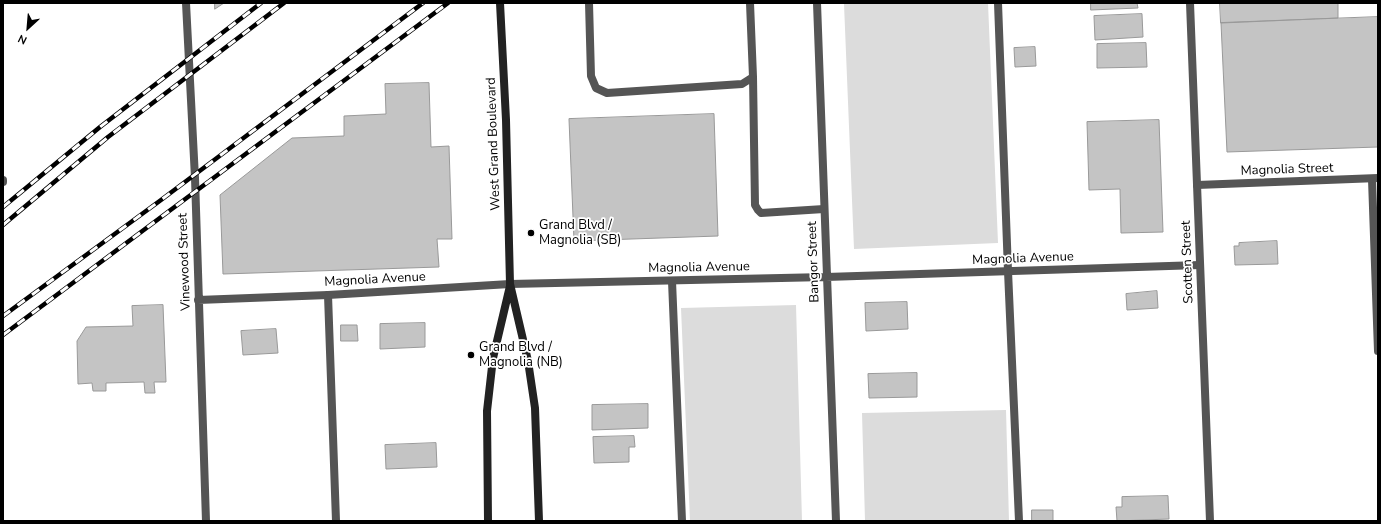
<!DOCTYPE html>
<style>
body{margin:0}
#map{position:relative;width:1381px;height:524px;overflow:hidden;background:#fff;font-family:"Nunito Sans",sans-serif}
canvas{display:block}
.frame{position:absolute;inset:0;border:4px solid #000;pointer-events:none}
.north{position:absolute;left:8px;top:8px;width:40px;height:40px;-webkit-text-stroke:3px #fff;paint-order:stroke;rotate:206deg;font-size:11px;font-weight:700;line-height:16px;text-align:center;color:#000}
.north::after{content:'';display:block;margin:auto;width:14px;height:18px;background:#000;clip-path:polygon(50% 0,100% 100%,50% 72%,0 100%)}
</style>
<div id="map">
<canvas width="1381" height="524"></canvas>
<div class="frame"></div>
<div class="north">N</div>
</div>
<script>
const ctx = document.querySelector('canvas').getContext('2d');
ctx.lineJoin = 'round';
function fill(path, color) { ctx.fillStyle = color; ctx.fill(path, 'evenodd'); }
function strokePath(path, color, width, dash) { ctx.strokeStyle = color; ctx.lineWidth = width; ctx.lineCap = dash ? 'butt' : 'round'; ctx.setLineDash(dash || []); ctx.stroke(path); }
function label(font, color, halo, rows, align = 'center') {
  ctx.font = font + ' "Nunito Sans",sans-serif'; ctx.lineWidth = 3.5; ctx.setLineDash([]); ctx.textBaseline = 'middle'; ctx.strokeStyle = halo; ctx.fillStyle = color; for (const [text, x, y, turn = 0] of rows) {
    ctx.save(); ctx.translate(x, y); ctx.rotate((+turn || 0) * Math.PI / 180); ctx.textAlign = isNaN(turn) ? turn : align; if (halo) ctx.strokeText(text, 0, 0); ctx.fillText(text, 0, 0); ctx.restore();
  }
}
fill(new Path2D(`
 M865,3H988L998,243L854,249L844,4Z
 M796,305L802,521H690L681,308Z
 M1006,410L1009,521H865L862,413Z`), '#dcdcdc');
const building = new Path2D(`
 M215,3H224L215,9Z
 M1091,3H1137L1138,8L1091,10Z
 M1220,3H1338V18L1221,23Z
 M1142,14L1143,37L1095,40L1094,16Z
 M1378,17V147L1227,152L1221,23Z
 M1146,43L1147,67L1097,68V44Z
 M1035,47L1036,66L1015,67L1014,48Z
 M429,83L431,147L449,146L452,239H437L439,267L223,274L220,195L292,138L344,136V116L386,114L385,84Z
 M714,114L718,236L574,241L569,119Z
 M1159,120L1163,232L1121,233L1120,189L1089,190L1087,122Z
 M1277,241L1278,264L1235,265L1234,246H1239V243Z
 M1157,291L1158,308L1127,310L1126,294Z
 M907,302L908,329L866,331L865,303Z
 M163,305L166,382H154L155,393H145L144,382L106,383V391H93L92,383L78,384L77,341L86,327L133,326L132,306Z
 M425,323V347L380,349V324Z
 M341,325H357L358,341H341Z
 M276,329L278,353L243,355L241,331Z
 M917,373V397L869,398L868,374Z
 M648,404V428L592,430V405Z
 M634,436L635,447H629V462L594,463L593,437Z
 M436,443L437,467L386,469L385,445Z
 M1168,496L1169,519L1117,521L1116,507H1122V497Z
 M1032,510H1053V521H1032Z`);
fill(building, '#c4c4c4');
strokePath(building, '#999', 1);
strokePath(new Path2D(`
 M589,3L591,76L596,88L607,93L742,84L753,77L750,3
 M998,3L1008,271L1019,521
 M753,77L755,205L758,210L761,213L824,209
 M1372,179L1378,351
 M3,180V182
 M672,281L682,521
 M328,295L336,521`), '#555', 8);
strokePath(new Path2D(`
 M186,3L195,178L206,521
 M817,3L836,521
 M1197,185L1378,178
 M198,300L328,295L510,284L826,277L1200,265`), '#555', 8);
strokePath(new Path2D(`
 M1190,3L1210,521`), '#555', 8);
strokePath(new Path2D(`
 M500,3L506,120L510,284L528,361L535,408L539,521
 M488,521L487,411L493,358L510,286`), '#222', 8);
const rail = new Path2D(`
 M3,207L100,127L261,3
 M3,225L108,137L284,3
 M3,316L161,200L423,3
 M3,335L448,3`);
strokePath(rail, '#000', 4.5);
strokePath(rail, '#fff', 3, [9]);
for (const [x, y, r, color] of [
 [531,233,4,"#000"],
 [471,355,4,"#000"]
]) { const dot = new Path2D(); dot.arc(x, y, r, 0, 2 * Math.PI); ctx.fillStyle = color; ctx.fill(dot); strokePath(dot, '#fff', 1.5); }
label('13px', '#000', '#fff', [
 ["West Grand Boulevard",494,144,-92],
 ["Magnolia Street",1287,170,-2],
 ["Magnolia Avenue",1023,259,-2],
 ["Vinewood Street",185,262,-92],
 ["Bangor Street",814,262,-92],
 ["Scotten Street",1188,262,-92],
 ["Magnolia Avenue",699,268,-1],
 ["Magnolia Avenue",375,280,-3]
]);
label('13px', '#000', '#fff', [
 ["Grand Blvd /",539,226],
 ["Magnolia (SB)",539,241],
 ["Grand Blvd /",479,348],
 ["Magnolia (NB)",479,363]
], 'left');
</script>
